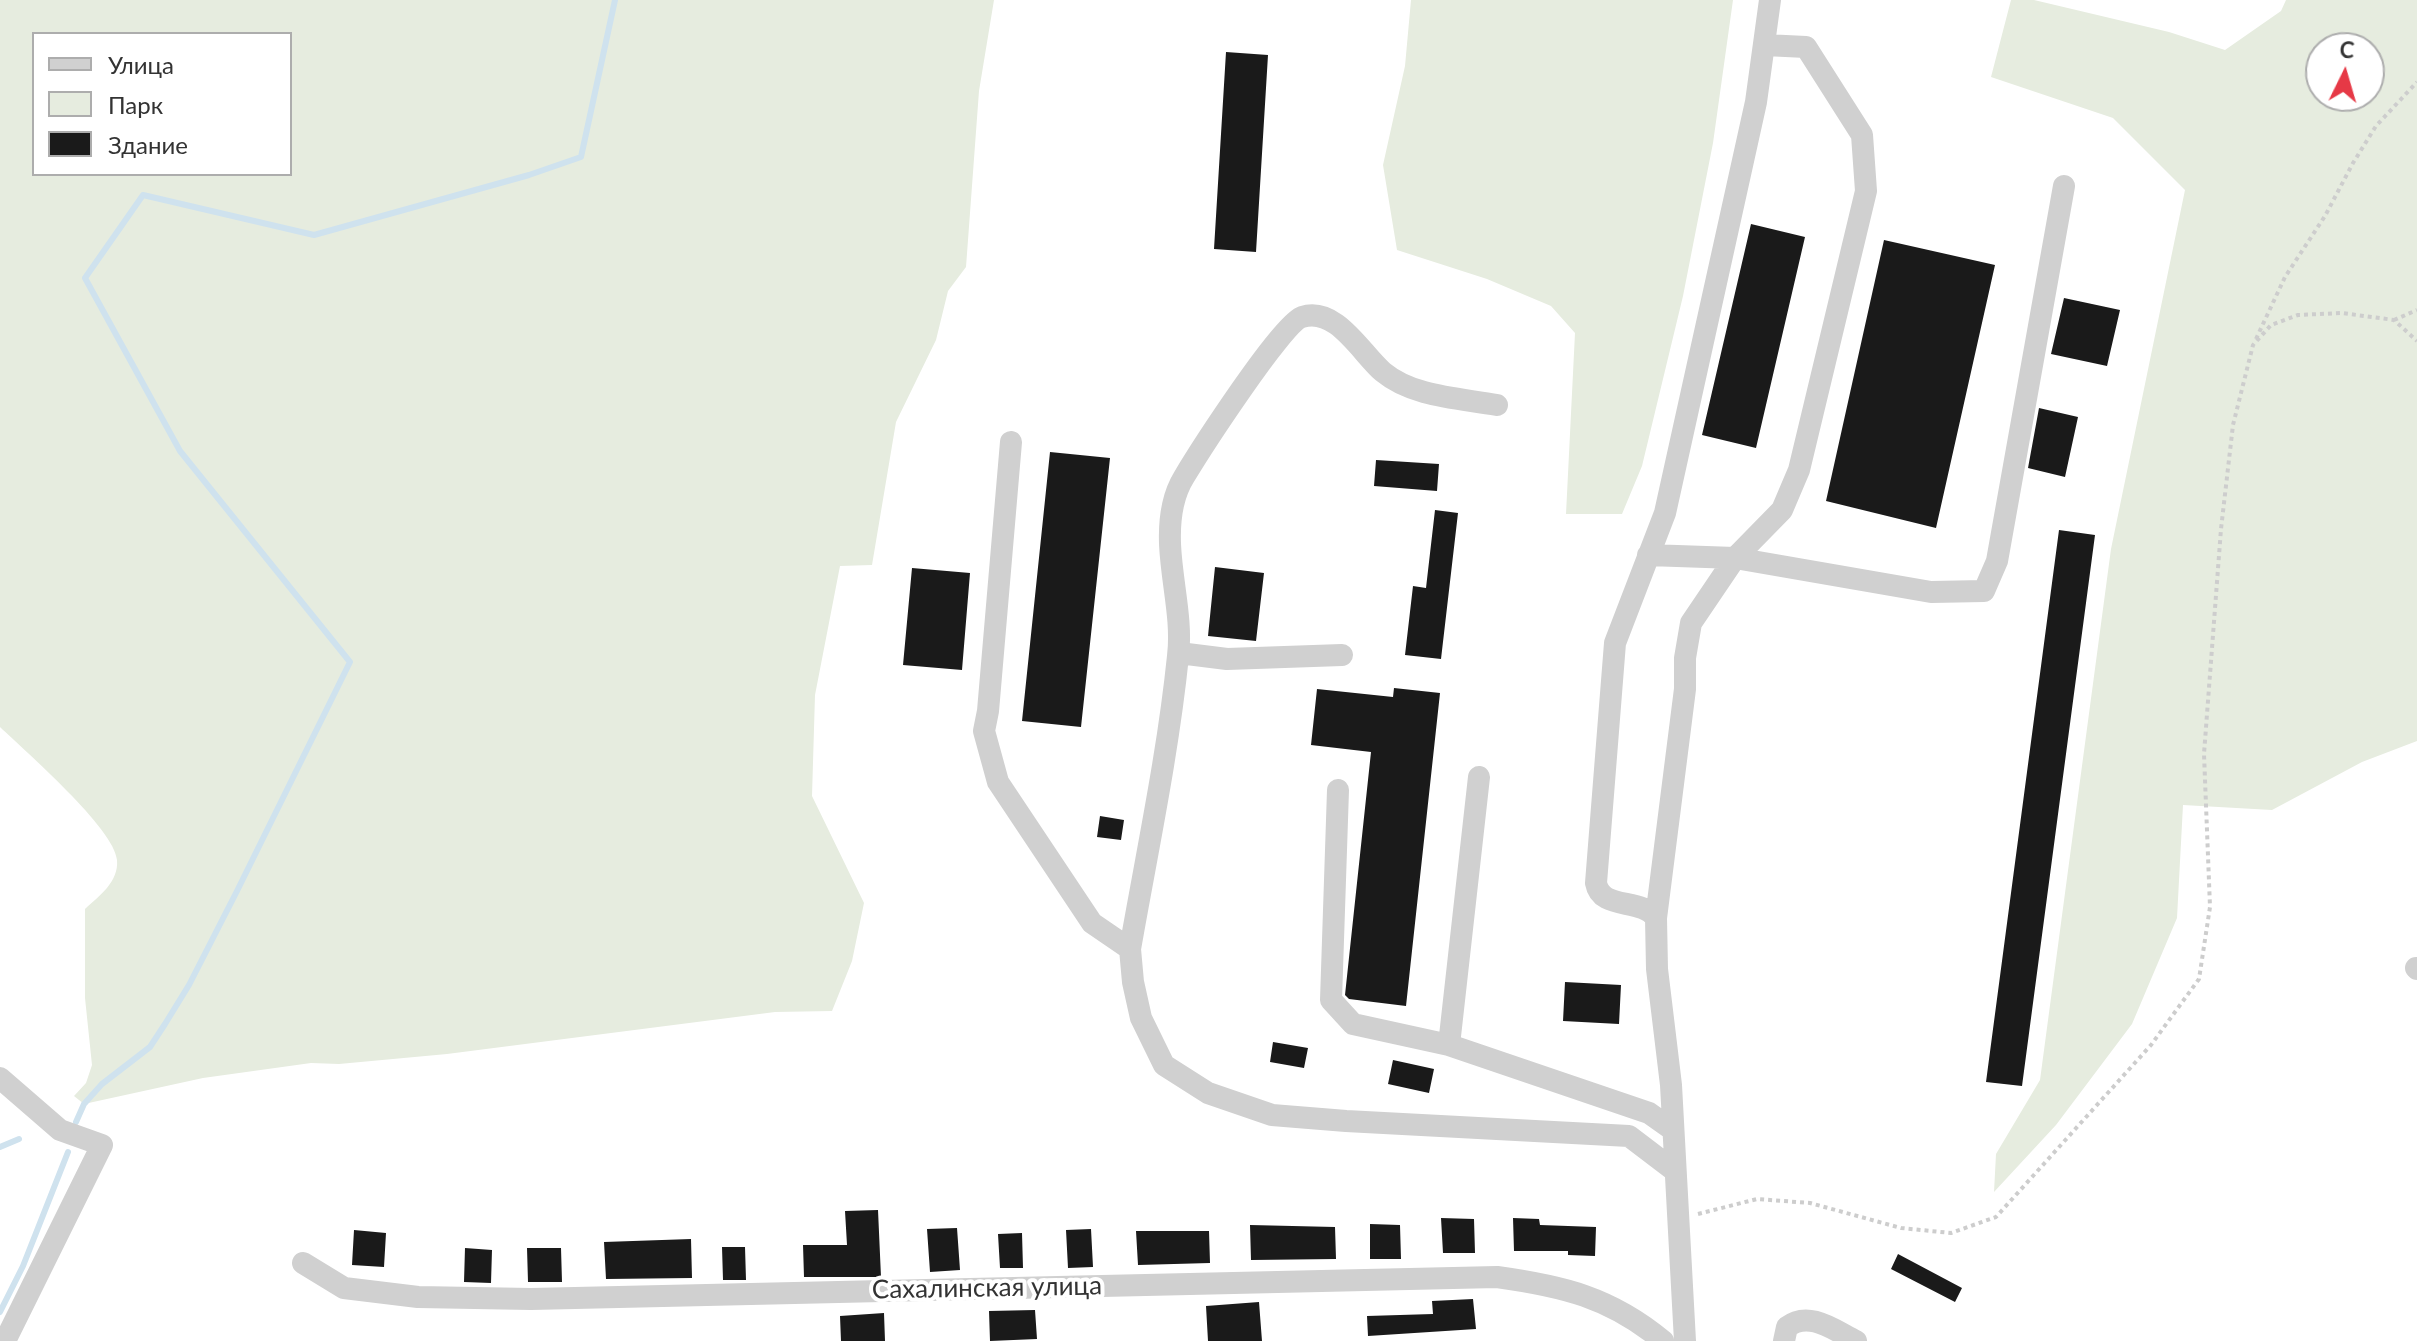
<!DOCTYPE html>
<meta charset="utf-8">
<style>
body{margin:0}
#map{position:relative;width:2417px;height:1341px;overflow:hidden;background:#fff;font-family:Lato,sans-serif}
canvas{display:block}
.legend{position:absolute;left:32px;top:32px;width:260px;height:144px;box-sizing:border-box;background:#fff;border:2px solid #adadad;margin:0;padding:10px 14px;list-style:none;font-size:24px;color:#333}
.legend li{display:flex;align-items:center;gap:16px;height:40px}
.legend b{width:40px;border:2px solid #adadad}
.north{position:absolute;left:2305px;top:32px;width:80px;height:80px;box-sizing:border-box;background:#fff;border:2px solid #adadad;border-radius:50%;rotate:5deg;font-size:22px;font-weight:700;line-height:32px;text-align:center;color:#333}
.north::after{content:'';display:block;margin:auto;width:28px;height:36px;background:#e63946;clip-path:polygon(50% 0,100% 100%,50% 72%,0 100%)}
</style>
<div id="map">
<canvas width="2417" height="1341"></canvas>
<ul class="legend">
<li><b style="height:10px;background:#d0d0d0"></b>Улица</li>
<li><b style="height:22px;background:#e6ecdf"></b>Парк</li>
<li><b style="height:22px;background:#1a1a1a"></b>Здание</li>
</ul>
<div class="north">С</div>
</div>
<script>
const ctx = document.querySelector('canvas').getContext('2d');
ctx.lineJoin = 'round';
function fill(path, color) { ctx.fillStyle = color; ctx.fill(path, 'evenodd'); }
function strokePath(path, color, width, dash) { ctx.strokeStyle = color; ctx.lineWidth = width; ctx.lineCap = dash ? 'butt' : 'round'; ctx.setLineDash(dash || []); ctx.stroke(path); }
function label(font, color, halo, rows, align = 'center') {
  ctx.font = font + ' Lato,sans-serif'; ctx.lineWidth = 8; ctx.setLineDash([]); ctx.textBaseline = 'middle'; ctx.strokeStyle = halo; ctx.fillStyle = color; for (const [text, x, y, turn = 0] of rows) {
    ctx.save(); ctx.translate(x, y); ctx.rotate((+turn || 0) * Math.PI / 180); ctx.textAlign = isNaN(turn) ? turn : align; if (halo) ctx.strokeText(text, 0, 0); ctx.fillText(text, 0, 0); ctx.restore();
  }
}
fill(new Path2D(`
 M0,0H994L979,91L966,267L948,291L936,340L896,422L872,565L840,566L815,695L812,796L864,903L852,961L832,1011L775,1012L447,1054L339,1064L311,1063L203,1078L84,1104L74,1096L86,1083L92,1065L85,998V909C99,896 119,882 117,860C115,829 25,751 0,727ZM290,34V174H34V34Z
 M1411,0H1733L1713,143L1683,296L1642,466L1622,514H1566L1575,333L1551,306L1487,279L1397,250L1383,165L1405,66Z
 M2011,0H2034L2169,32L2225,50L2281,11L2286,0H2417V741L2362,762L2272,810L2183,805L2177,918L2132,1024L2056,1125L1994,1192L1996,1154L2040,1080L2111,549L2185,190L2113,118L1991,77ZM2369,48V96H2321V48Z`), '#e6ecdf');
strokePath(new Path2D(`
 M76,1122L84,1104L102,1084L150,1047L165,1024L189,985L237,891L350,662L180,451L85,278L143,195L314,235L529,175L581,157L615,0
 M0,1147L19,1139
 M0,1312L23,1266L68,1152`), '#cfe2ee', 6);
fill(new Path2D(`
 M1226,52L1268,55L1256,252L1214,249Z
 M1751,224L1805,237L1756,448L1702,435Z
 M1884,240L1995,265L1936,528L1826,501Z
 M2064,298L2120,310L2107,366L2051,354Z
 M2039,408L2078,417L2065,477L2028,468Z
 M1050,452L1110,458L1081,727L1022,721Z
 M1376,460L1439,464L1437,491L1374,486Z
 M1435,510L1458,513L1441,659L1405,655L1413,586L1426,588Z
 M2059,530L2095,535L2022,1086L1986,1082Z
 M1215,567L1264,573L1256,641L1208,636Z
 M912,568L970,573L962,670L903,665Z
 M1394,688L1440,693L1406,1006L1349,999L1345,995L1371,752L1311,745L1317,689L1393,697Z
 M1100,816L1124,820L1121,840L1097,837Z
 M1565,982L1621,985L1619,1024L1563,1021Z
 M1273,1042L1308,1048L1304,1068L1270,1062Z
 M1393,1060L1434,1069L1429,1093L1388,1084Z
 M878,1210L881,1277H804L803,1245H847L845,1211Z
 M1441,1218L1474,1219L1475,1253H1443Z
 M1513,1218L1539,1219L1540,1225L1596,1227L1595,1256L1568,1255V1251H1514Z
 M1370,1224L1400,1225L1401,1259H1370Z
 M1250,1225L1335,1227L1336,1259L1251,1260Z
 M957,1228L960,1270L930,1272L927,1229Z
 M1091,1229L1093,1267L1068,1268L1066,1230Z
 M354,1230L386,1233L384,1267L352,1265Z
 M1136,1231H1209L1210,1263L1138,1265Z
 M1022,1233L1023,1268H1000L998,1234Z
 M691,1239L692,1278L606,1279L604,1242Z
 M722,1247H745L746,1280H723Z
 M465,1248L492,1250L491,1283L464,1282Z
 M527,1248H561L562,1282H528Z
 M1898,1254L1962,1288L1955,1302L1891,1269Z
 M1473,1299L1476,1329L1368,1336L1367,1316L1433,1314L1432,1301Z
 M1259,1302L1262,1341H1208L1206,1306Z
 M1035,1310L1037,1339L990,1341L989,1311Z
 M884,1313L885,1341H841L840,1316Z`), '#1a1a1a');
strokePath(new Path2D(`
 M2394,320L2417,310
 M2256,339L2285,277L2325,216L2353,163L2376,126L2417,82
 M1698,1214L1757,1199L1810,1203L1901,1228L1951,1233L1996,1217L2151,1045L2199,979L2210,907L2204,754L2221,529L2233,425L2253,345L2271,325L2298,315L2342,313L2394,320L2417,341`), '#cdcdcd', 4, [4, 4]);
strokePath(new Path2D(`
 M1011,442L988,711L984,731L998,782L1092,923L1130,949L1133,982L1141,1018L1164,1065L1208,1093L1272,1115L1346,1121L1629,1136L1675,1171
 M1648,555L1735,558L1931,592L1984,591L1997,561L2064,186
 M1179,653L1227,659L1342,655
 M1338,790L1331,1000L1353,1024L1449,1045L1649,1113L1673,1130
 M1656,918L1685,689V658L1691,623L1735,558L1782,510L1799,470L1866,191L1862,135L1806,47L1765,45
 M1130,949C1147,852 1168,754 1178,656C1184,607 1162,555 1173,505C1175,496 1179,485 1184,477C1199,452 1282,323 1302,317C1336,306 1361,353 1383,372C1413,397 1459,398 1497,405
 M2416,968L2417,969
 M1449,1045L1479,777
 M0,1078L60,1130L102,1145L5,1341
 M303,1263L344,1288L418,1297L531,1299L1497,1277C1562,1286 1610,1297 1663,1341
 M1685,1341L1671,1085L1657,969L1656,918C1641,897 1601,911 1596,883L1615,643L1665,513L1756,102L1770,0
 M1784,1341L1787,1327C1809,1310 1834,1330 1856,1341`), '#d0d0d0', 22);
label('26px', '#333', '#fff', [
 ["Сахалинская улица",987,1288,-1]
]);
</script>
